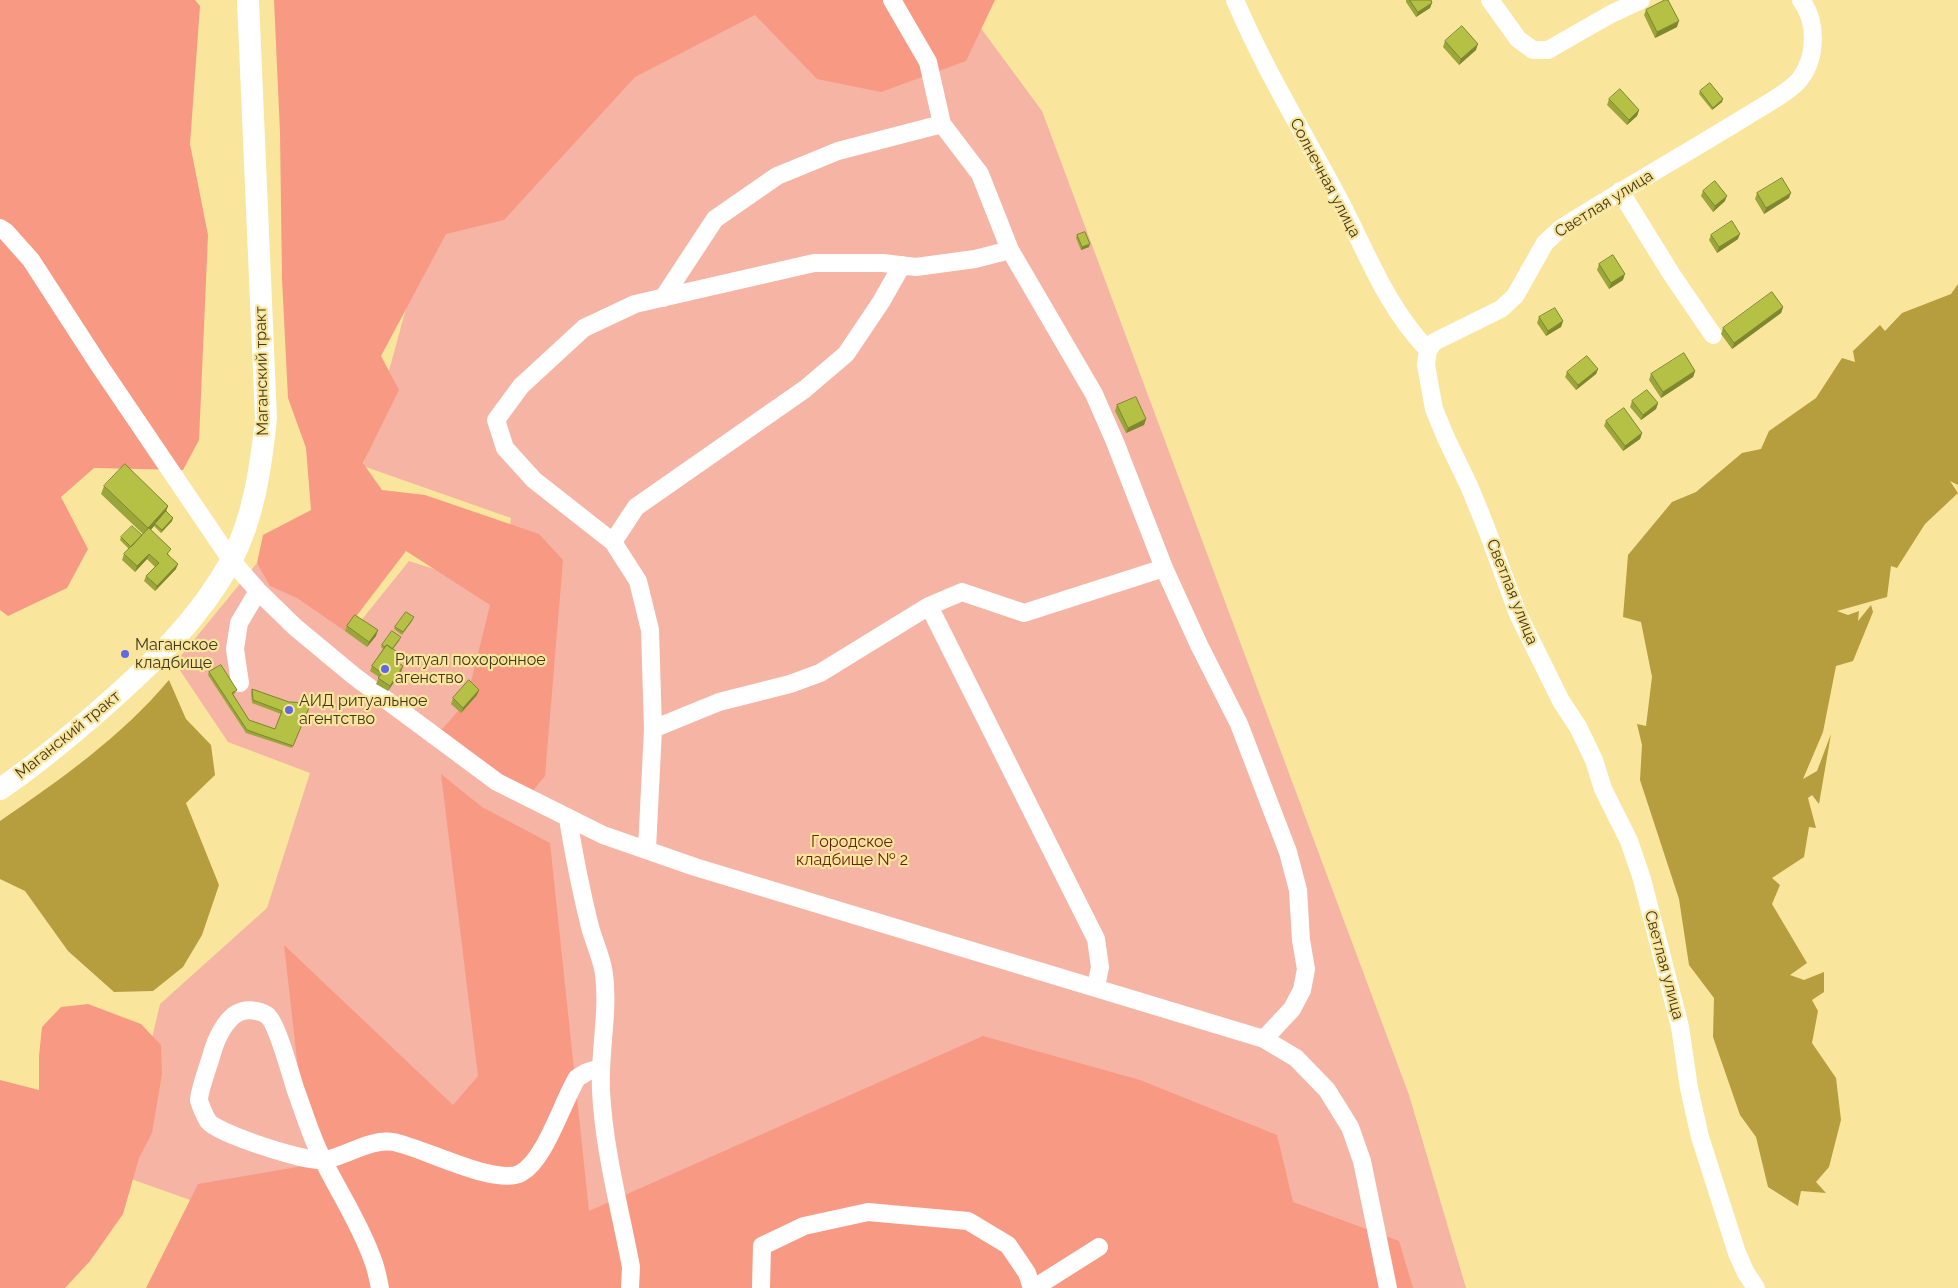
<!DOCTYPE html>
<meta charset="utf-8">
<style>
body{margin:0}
canvas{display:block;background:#f9e59c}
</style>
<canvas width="1958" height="1288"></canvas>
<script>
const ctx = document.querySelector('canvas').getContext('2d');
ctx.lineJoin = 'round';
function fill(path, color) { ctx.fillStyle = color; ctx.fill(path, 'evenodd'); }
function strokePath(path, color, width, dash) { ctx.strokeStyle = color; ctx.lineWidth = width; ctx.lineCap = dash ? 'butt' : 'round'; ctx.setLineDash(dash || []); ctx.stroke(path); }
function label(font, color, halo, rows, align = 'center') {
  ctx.font = font + ' Raleway,sans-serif'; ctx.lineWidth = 4.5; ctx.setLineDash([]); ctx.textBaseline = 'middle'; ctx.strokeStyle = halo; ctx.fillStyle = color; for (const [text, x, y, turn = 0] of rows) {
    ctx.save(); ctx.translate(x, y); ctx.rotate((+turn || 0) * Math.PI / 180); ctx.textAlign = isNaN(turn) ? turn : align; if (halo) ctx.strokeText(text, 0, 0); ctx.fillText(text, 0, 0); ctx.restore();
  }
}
fill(new Path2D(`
 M310,0L966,8L1042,111L1409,1095L1466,1288H284L291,1236L120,1175L160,1004L267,908L310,773L228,742L175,663L257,563L267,577L355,628L409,561L501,591L511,518L363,466L425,239Z`), '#f5b4a4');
fill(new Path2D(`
 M0,0H195L200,6L190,144L208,235L199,440L183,470L94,468L61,497L88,549L67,588L8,616L0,610Z
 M274,0H995L966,61L881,92L817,79L755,15L635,77L504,220L446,234L381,356L399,390L363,463L382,490L425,495L539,534L563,560L545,776L530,794L436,736L466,702L490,605L406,551L345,631L297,598L270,586L257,563L263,535L311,510L306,448L288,398L282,279L280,133Z
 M441,774L482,807L550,843L589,1211L983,1036L1140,1080L1277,1135L1293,1202L1399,1241L1413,1288H146L198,1184L309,1165L284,945L453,1105L478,1076Z
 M88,1004L141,1024L161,1045L162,1074L152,1133L139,1158L123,1214L90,1261L65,1288H0V1080L39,1090V1056L42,1027L61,1007Z`), '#f89a83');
fill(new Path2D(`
 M1958,284V485L1950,481L1958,493L1925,524L1897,568L1891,566L1887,597L1837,611L1848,615L1859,611L1858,621L1871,605L1873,612L1853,661L1836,666L1823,732L1803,779L1817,771L1831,734L1819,804L1812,795L1808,798L1816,828L1809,827L1804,857L1772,878L1780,885L1772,904L1807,963L1790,975L1804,980L1824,972V992L1812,1000L1818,1011L1812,1043L1836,1078L1841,1120L1829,1167L1816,1182L1826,1193L1801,1191L1798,1206L1768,1187L1756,1137L1740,1115L1713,1037L1714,998L1689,965L1679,899L1640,780L1642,745L1637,724L1646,726L1652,677L1641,622L1623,617L1628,555L1672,502L1696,492L1742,453L1761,449L1769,431L1816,398L1842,358L1855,362L1853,351L1880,325L1885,331L1902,313L1951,294Z
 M169,680L186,719L211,745L215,775L186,803L219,885L202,935L183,967L153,991L114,992L68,951L25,891L0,879V821C60,780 122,736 169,680Z`), '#b69d3d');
strokePath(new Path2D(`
 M892,0L928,62L942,124
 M1235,0C1265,71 1305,135 1341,203C1368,255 1386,306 1428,350
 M1490,0L1518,39L1533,50H1548L1611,14L1641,0
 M1620,191L1672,275L1713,335
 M0,228L6,232L31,260L99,365L231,560L258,591L295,627L354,676L497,782L603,835L695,867L1264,1039L1296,1058L1327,1090L1350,1127L1362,1161L1388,1288
 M663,298L715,219L777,176L838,151L942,124L980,174L1010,250
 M613,542L636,507L805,389L846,354L881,302L902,265
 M929,606L1096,939L1100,967L1096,987
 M240,683L235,649L239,623L258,591
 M653,729L719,702L790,684L820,673L929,606L962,592L1024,613L1164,568
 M568,819C574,855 581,891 590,927C594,942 602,958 604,974C609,1013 599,1052 601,1091C604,1150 620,1209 631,1267L630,1288
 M647,849L653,729L650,630L638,581L613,542L534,480L505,448L496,420L521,386L584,328L635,304L814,263H883L916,267L975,259L1010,250L1094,394L1115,442L1164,568L1199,645L1239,724L1288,852L1298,890L1301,940L1306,969L1302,990L1292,1009L1264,1039
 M380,1288C378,1278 376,1267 372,1258C360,1224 340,1194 324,1162C312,1140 305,1115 296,1091C291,1076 278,1026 268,1016C262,1011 250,1009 243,1011C226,1015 215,1041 211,1057C208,1066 199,1092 199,1100C200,1105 205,1116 208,1121C218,1134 308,1163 325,1160C346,1156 372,1138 393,1142C422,1147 496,1187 521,1173C545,1160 562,1103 577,1078L587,1072L600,1068
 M761,1288L762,1246L804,1226L868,1212L968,1221L1008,1245L1027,1273L1032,1288
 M1034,1288L1099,1247
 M1756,1288L1746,1273L1737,1253L1700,1137L1689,1088L1680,1027L1642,879L1629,841L1603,789L1594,760L1578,727L1561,701L1518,614L1487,530L1470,488L1446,438L1434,409L1426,365L1428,350L1434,342L1501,309L1515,296L1545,243L1560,229C1622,190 1685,154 1747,116C1762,106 1789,93 1800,79C1817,57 1817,21 1801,0`), '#fff', 18);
strokePath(new Path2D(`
 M0,789C36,765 69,737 101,709C151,665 199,620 231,561C254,518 261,466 266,418L248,0`), '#fff', 22);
fill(new Path2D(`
 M1406,0H1431L1430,8L1416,17L1406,2Z
 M1646,10L1677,27L1655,38L1644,15Z
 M1445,41L1476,50L1459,65L1443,47Z
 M1700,91L1722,102L1712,110L1699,94Z
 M1609,99L1639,110L1637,116L1627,125L1607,105Z
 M1703,191L1725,201L1713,212L1701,196Z
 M1757,193L1789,198L1764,214L1755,199Z
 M1077,235L1089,247L1081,250L1076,238Z
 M1711,235L1738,239L1717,253L1709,240Z
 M1599,264L1623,280L1609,289L1597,270Z
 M1783,307L1781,313L1732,349L1721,334L1723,328Z
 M1539,317L1563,321L1561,327L1546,336L1537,323Z
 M1598,369L1596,374L1576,390L1565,377L1567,372Z
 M1695,371L1693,377L1661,398L1649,380L1651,374Z
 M1632,401L1658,403L1656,409L1641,420L1630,407Z
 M1117,405L1146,419L1144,425L1126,433L1115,411Z
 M1606,421L1642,433L1640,439L1623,451L1604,426Z
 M104,486L168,506L166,511L172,521L161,533L154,526L151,530L169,555L176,569L155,591L144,581L146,576L155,567L147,559L135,572L122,560L124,554L129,549L120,540L121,537L142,535L143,534L101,494Z
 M413,620L402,635L394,629L395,627Z
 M347,626L376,636L367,647L345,631Z
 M400,640L393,649L402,655L398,663L403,666L401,672L388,691L376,684L379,677L370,671L372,666L383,649L381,647L382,645Z
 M209,672L236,693L233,694L249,720L275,729L281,714L252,703L251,692L252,689L289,702L311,703L292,748L246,733L208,675Z
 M479,690L477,695L461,713L451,704L453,698Z`), '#9ba63a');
fill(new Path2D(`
 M1432,3L1430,8L1416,17L1418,12Z
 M1679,21L1677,27L1655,38L1657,32Z
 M1478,44L1476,50L1459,65L1461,59Z
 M1723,99L1722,102L1712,110L1713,108Z
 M1639,110L1637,116L1627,125L1629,120Z
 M1791,193L1789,198L1764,214L1766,208Z
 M1727,196L1725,201L1713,212L1715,206Z
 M1740,234L1738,239L1717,253L1719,247Z
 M1090,244L1089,247L1081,250L1082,247Z
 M1625,274L1623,280L1609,289L1611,283Z
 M1783,307L1781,313L1732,349L1734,343Z
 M1563,321L1561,327L1546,336L1548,331Z
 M1598,369L1596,374L1576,390L1578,385Z
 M1695,371L1693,377L1661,398L1663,392Z
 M1658,403L1656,409L1641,420L1643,415Z
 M1146,419L1144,425L1126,433L1128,428Z
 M1642,433L1640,439L1623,451L1625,446Z
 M168,506L165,514L155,524L154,526L145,536L148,528Z
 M173,518L172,521L161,533L162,530Z
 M149,554L147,559L135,572L137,566Z
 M178,564L176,569L155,591L157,586Z
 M378,630L376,636L367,647L369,642Z
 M403,666L401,672L388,691L390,686Z
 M479,690L477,695L461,713L463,708Z`), '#7e8730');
const building = new Path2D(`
 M1410,0H1431L1432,3L1418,12Z
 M1665,0H1668L1679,21L1657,32L1646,10Z
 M1462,26L1478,44L1461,59L1445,41Z
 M1710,83L1723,99L1713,108L1700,91Z
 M1620,89L1639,110L1629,120L1609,99Z
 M1782,178L1791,193L1766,208L1757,193Z
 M1715,181L1727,196L1715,206L1703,191Z
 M1732,221L1740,234L1719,247L1711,235Z
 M1085,232L1090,244L1082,247L1077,235Z
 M1613,255L1625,274L1611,283L1599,264Z
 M1772,292L1783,307L1734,343L1723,328Z
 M1555,308L1563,321L1548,331L1539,317Z
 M1684,353L1695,371L1663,392L1651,374Z
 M1587,356L1598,369L1578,385L1567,372Z
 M1647,390L1658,403L1643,415L1632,401Z
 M1136,397L1146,419L1128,428L1117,405Z
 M1624,408L1642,433L1625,446L1606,421Z
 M125,464L168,506L148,528L104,486Z
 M166,511L173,518L162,530L155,524Z
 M132,526L142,535L131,547L121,537Z
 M149,528L171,549L167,554L178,564L157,586L146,576L159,563L149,554L137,566L124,554Z
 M406,612L414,617L403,632L395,627Z
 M355,615L378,630L369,642L347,626Z
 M392,631L401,637L392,649L387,645L385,647L382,645Z
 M387,645L402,655L397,662L403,666L390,686L378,678L382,673L372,666Z
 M221,665L237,690L232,693L249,720L275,729L282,711L253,700L252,689L289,702L311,703L293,746L247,730L209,672Z
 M469,680L479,690L463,708L453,698Z`);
fill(building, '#b4c144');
strokePath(building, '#7e8730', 1);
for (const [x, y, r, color] of [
 [125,654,5,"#5d6ae1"],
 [385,669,5,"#5d6ae1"],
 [289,710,5,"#5d6ae1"]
]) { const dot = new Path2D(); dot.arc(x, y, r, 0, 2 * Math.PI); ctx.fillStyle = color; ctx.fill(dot); strokePath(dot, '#f9e59c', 2); }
label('16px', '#3f3719', '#f9e59c', [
 ["Солнечная улица",1325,178,62],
 ["Светлая улица",1604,204,-32],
 ["Маганский тракт",262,371,-91],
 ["Светлая улица",1512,592,68],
 ["Маганский тракт",68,735,-39],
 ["Светлая улица",1664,965,75]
]);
label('16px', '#3f3719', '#f9e59c', [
 ["Маганское",135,645],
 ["кладбище",135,663],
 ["Ритуал похоронное",395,660],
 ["агенство",395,678],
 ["АИД ритуальное",299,701],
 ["агентство",299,719]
], 'left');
label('16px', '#671f0d', '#f9e59c', [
 ["Городское",852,842],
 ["кладбище № 2",852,860]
]);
</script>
